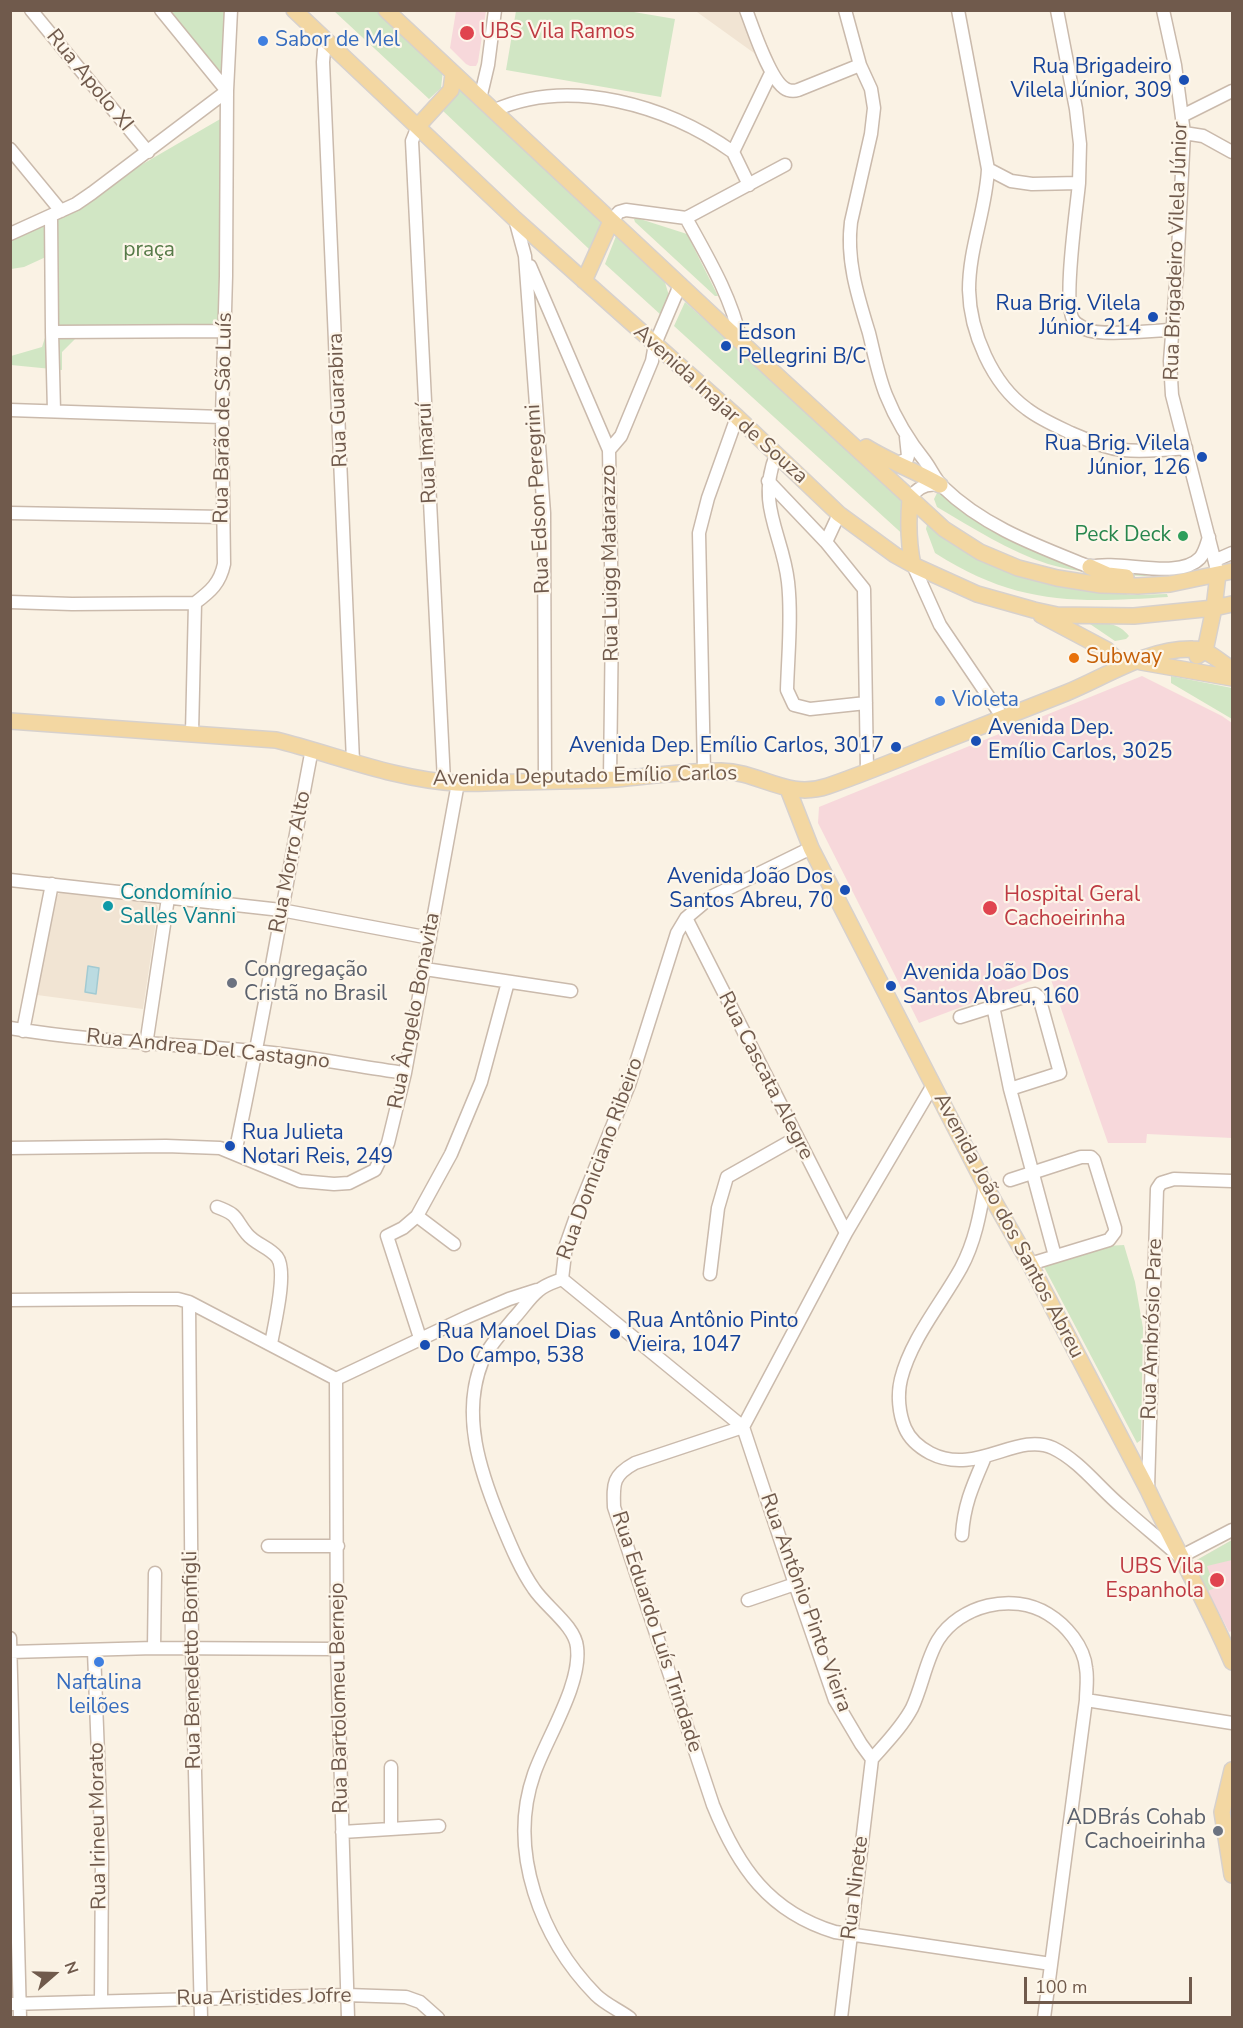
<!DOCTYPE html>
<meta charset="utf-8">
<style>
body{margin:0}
#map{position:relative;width:1243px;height:2028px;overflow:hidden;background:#faf2e4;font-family:"Nunito Sans",sans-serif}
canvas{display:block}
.frame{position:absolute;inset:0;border:12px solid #705a4c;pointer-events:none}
.north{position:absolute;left:24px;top:1944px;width:60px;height:60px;-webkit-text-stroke:4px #fdf6ea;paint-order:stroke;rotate:70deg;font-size:16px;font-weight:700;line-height:24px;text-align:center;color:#705a4c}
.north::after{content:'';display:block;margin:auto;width:21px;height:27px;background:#705a4c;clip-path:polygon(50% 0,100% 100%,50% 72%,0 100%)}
.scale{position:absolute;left:1024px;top:1977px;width:168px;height:27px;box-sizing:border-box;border:3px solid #705a4c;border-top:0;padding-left:8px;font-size:18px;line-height:21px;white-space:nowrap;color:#705a4c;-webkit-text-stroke:4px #fdf6ea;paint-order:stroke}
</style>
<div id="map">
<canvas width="1243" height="2028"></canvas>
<div class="frame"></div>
<div class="north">N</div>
<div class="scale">100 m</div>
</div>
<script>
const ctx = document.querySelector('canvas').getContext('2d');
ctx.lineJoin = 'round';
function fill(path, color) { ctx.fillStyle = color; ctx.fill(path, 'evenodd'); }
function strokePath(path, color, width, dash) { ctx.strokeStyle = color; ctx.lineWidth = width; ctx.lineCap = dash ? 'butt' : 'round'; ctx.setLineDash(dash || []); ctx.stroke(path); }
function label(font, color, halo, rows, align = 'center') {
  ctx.font = font + ' "Nunito Sans",sans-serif'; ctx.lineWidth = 4.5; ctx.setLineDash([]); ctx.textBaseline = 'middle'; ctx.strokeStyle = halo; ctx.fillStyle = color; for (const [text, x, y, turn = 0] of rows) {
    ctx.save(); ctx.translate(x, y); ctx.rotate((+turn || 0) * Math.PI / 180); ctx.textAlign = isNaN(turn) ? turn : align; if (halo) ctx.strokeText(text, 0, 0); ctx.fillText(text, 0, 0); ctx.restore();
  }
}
fill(new Path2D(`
 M690,11H752L779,71L697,12Z
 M61,892L156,903L158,908L143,1009L37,995L55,897Z`), '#f1e4d3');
fill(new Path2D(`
 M456,11H486L478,62L476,66H470L466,64L450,48Z
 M1142,676L1222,716L1232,723V1138L1147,1134L1146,1143H1108L1049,974L919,1023L818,823L819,807Z
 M1232,1540V1631L1229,1632L1195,1566V1561Z`), '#f7d8db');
fill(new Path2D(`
 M168,11H237L230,91Z
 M334,11H377L443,70L441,88L429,99Z
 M516,11H628L675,19L661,97L506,70Z
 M459,89L603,223L589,249L442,110Z
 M222,118L228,324L75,339L62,352V370L11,365V356L42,347L49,325L48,256L24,267L11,269V235L48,219Z
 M637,218L687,234L718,296H715L635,222L634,219Z
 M616,236L664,279L670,299L661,315L605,264Z
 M685,302L905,499L908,539L674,326Z
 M937,493H950L988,521L1098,566L1150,576C1120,576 1077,573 1048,564C1008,551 973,528 937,507L934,499Z
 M928,520L1043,580L1132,595L1167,594L1168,597C1076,603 1016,605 935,553L926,529Z
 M1087,622C1105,623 1118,622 1129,636L1126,639L1115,641Z
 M1171,676L1232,688V719L1171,683Z
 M1124,1245L1135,1282L1143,1328L1141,1440L1137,1443L1044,1267L1106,1246Z
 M1232,1540V1560L1207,1566L1215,1588L1208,1591L1195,1566V1561Z`), '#d1e6c4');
const water = new Path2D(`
 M88,966L99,968L96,994L85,992Z`);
fill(water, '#bbdbe1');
strokePath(water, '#a2cad2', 1.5);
const minor = new Path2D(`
 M31,10L148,152
 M161,10L227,91
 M746,10C753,28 771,85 788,90C791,91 795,91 798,90L860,65
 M845,10L860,65L871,89L874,108L871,134L851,222C846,260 858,297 869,333C874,353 878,375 886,395C896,420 908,440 925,461C931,469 936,481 943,487C984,527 1038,546 1090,567C1120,559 1178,581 1200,558C1205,552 1207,543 1209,537
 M958,10L988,169C986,211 969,247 969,290C970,332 992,384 1027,409C1040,419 1056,426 1071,433C1088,440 1104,448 1123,450C1144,452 1165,450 1186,448
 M1163,10L1175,65L1184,133L1177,271L1170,361L1172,395L1218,574
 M325,39L323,62L353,761
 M480,99L488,65L495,10
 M493,111C570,76 668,106 733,152
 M1182,116L1232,91
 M418,126L412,141L444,781
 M1184,133L1203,136L1232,152
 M10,149L61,211
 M988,169L1011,181L1032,184L1079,183L1080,144L1076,109L1057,10
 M1079,183C1077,206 1062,307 1074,321C1076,324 1083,327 1085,329C1101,337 1154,330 1173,330
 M749,185L733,152L771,73
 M51,216L52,332L54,411
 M686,218C708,258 731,296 741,341
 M515,219L525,256L544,513L545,781
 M611,221L619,212L626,210L686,218L785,165
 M10,234L76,204L92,193L227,91
 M530,266L609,450L612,618L610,779
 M52,332L225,331
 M10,410L222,417
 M609,450L621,436L652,361L655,344L680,285
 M776,455C756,505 783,535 788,582C792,617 788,654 787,690L794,705L810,709L866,703
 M898,463L907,459L908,456L906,437
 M768,481L826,542L864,589L867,771
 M910,499C916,488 927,483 939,485
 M10,513L223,517
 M826,542L839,514
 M1216,560L1232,553
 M913,565L940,625L1003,718
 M10,602L72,604L195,603
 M192,733L195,603C211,591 220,583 224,564L222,417L226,276L227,91L231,10
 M704,772L699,533L708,498L737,417
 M10,880L281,910L430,938
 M686,918L846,1233
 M425,969L571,991
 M993,1006L1010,1089L1055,1256
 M960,1017L1030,995L1035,994L1039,997L1060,1073L1010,1089
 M10,1028C92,1042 174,1044 256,1051C305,1056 355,1066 405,1073
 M23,1031L52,884
 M146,1045L168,898
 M933,1085L846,1233L743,1427L635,1463C613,1475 613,1483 614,1507L713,1805C738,1867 769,1912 835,1932L1051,1964
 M10,1148L166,1146L220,1148L300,1181L334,1184L349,1183L375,1170L388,1143L405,1073L458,783
 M235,1153C264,1019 286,883 312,749
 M1010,1180L1081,1157H1091L1094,1160L1115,1228V1232L1109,1240L1030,1264
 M985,1185C980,1214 975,1242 961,1268C941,1304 911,1339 901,1379C897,1395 899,1414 905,1428C910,1440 919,1447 930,1453C976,1477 1017,1431 1053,1448C1080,1461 1099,1488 1122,1507C1141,1524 1161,1540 1180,1557L1232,1530
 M217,1207C239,1215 234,1218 247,1234C255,1244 269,1247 277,1257C288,1271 274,1326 271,1344
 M417,1216L454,1244
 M710,1274L718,1208L727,1177L796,1138
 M562,1279C554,1282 544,1285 538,1291C529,1298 522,1310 514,1318C503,1332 488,1346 482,1362C461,1415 480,1471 500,1520C510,1544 520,1569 534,1589C546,1607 575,1626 577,1647C582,1684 546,1739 534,1774C507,1851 541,1939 596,1995C605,2004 619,2010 630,2018
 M562,1279L743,1427L795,1584L835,1700L861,1744L872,1759
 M562,1279L566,1245L579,1208L629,1085L677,933L686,918L711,897L811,848
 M10,1300L132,1299H178L189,1302L336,1379L467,1317L509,1299L537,1290
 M189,1302L192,1648L201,2018
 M421,1341L387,1236L403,1228L417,1216L451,1154L481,1082L508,982
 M336,1379L337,1649L348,2018
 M1148,1488L1157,1189L1161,1183L1174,1179L1232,1181
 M962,1535C964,1504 973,1485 985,1457
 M268,1546H338
 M748,1600L795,1584
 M10,1638L20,2018
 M154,1648L155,1573
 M94,1651L102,1857L101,2001
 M10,1652L154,1648L337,1649
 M1086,1700L1232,1723
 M872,1759C886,1743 902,1727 912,1708C922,1687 926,1660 938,1640C960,1605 1013,1592 1048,1614C1066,1625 1084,1646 1086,1668C1088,1679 1086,1690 1086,1700L1044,2018
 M391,1767V1829
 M342,1832L439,1826
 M10,2004L347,1995L406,1997L420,2002L438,2018
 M841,2018L872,1759`);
const major = new Path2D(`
 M294,10L515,219L737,417L839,514L895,555L913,565L977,594L1034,610L1057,615L1134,616L1214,608L1232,604
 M386,10L770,369L944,529L980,552L1018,568L1057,578L1101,585L1138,586L1170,584L1232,571
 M418,126L451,90L453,74
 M584,281L611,221
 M866,447C890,462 916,471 940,485
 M910,499C908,522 908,542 913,565
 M1090,567L1108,575L1126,577
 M1041,615L1107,650L1123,666
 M1197,656L1205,651L1214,608L1218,574
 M1141,662L1232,678
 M10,721L276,740C336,755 394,779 456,783C476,784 496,782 516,782C549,781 583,781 616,779C651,776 686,771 721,771C761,772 787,800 828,786C863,774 897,760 931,746C976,728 1021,711 1066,693C1107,676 1148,648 1193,649C1209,649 1219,662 1232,669
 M788,789L811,848L947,1112L987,1189L1030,1264L1148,1490C1175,1548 1207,1603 1232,1662
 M1232,1770L1222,1812L1232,1875`);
strokePath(minor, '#cabaac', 15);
strokePath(major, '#d7d1cd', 18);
strokePath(minor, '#fff', 12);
strokePath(major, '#f3d7a2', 15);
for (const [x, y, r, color] of [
 [467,33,8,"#e0444e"],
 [263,41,6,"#3f7fe0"],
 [1184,80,6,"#1a4fb4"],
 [1153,317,6,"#1a4fb4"],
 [726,346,6,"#1a4fb4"],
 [1202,457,6,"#1a4fb4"],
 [1183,536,6,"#2e9e5b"],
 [1074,658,6,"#e8710a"],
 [940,701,6,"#3f7fe0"],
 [976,741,6,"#1a4fb4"],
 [896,747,6,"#1a4fb4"],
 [845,890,6,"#1a4fb4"],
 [108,906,6,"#0f9aa8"],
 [990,908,8,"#e0444e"],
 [232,983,6,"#6b7280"],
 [891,986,6,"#1a4fb4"],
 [230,1146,6,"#1a4fb4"],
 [615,1334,6,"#1a4fb4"],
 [425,1345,6,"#1a4fb4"],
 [1217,1580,8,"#e0444e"],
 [99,1662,6,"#3f7fe0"],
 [1218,1831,6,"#6b7280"]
]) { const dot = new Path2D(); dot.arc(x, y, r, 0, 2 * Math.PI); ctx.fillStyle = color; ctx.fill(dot); strokePath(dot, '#fdf6ea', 2); }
label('21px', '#be3a42', '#fdf6ea', [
 ["UBS Vila Ramos",480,33],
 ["Hospital Geral",1004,896],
 ["Cachoeirinha",1004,920],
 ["UBS Vila",1204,1568,"right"],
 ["Espanhola",1204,1592,"right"]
], 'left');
label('21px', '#366cbe', '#fdf6ea', [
 ["Sabor de Mel",275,41],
 ["Violeta",952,701],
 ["Naftalina",99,1684,"center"],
 ["leilões",99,1708,"center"]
], 'left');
label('21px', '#164399', '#fdf6ea', [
 ["Rua Brigadeiro",1172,68,"right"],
 ["Vilela Júnior, 309",1172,92,"right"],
 ["Rua Brig. Vilela",1141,305,"right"],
 ["Júnior, 214",1141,329,"right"],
 ["Edson",738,334],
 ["Pellegrini B/C",738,358],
 ["Rua Brig. Vilela",1190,445,"right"],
 ["Júnior, 126",1190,469,"right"],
 ["Avenida Dep.",988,729],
 ["Emílio Carlos, 3025",988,753],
 ["Avenida Dep. Emílio Carlos, 3017",884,747,"right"],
 ["Avenida João Dos",833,878,"right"],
 ["Santos Abreu, 70",833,902,"right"],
 ["Avenida João Dos",903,974],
 ["Santos Abreu, 160",903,998],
 ["Rua Julieta",242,1134],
 ["Notari Reis, 249",242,1158],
 ["Rua Antônio Pinto",627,1322],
 ["Vieira, 1047",627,1346],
 ["Rua Manoel Dias",437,1333],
 ["Do Campo, 538",437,1357]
], 'left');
label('21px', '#705a4c', '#fdf6ea', [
 ["Rua Apolo XI",89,81,51],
 ["Rua Brigadeiro Vilela Júnior",1177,251,-88],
 ["Rua Guarabira",339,400,-92],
 ["Avenida Inajar de Souza",720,405,42],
 ["Rua Barão de São Luís",224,418,-89],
 ["Rua Imaruí",428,453,-93],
 ["Rua Edson Peregrini",539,499,-93],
 ["Rua Luigg Matarazzo",611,563,-91],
 ["Avenida Deputado Emílio Carlos",585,777,-1],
 ["Rua Morro Alto",291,862,-79],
 ["Rua Ângelo Bonavita",415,1011,-79],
 ["Rua Andrea Del Castagno",208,1050,6],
 ["Rua Cascata Alegre",765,1076,63],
 ["Rua Domiciano Ribeiro",601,1159,-70],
 ["Avenida João dos Santos Abreu",1008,1226,62],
 ["Rua Ambrósio Pare",1153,1329,-88],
 ["Rua Antônio Pinto Vieira",805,1603,70],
 ["Rua Eduardo Luís Trindade",656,1632,72],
 ["Rua Benedetto Bonfigli",193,1660,-91],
 ["Rua Bartolomeu Bernejo",340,1698,-91],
 ["Rua Irineu Morato",99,1826,-91],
 ["Rua Ninete",856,1888,-83],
 ["Rua Aristides Jofre",264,1998,-1]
]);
label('21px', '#567a48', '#fdf6ea', [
 ["praça",149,251]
]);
label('21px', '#27864d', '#fdf6ea', [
 ["Peck Deck",1171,536]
], 'right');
label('21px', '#c56008', '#fdf6ea', [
 ["Subway",1086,658]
], 'left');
label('21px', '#0d838f', '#fdf6ea', [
 ["Condomínio",120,894],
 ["Salles Vanni",120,918]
], 'left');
label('21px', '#5b616d', '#fdf6ea', [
 ["Congregação",244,971],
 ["Cristã no Brasil",244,995],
 ["ADBrás Cohab",1206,1819,"right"],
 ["Cachoeirinha",1206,1843,"right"]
], 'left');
</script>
